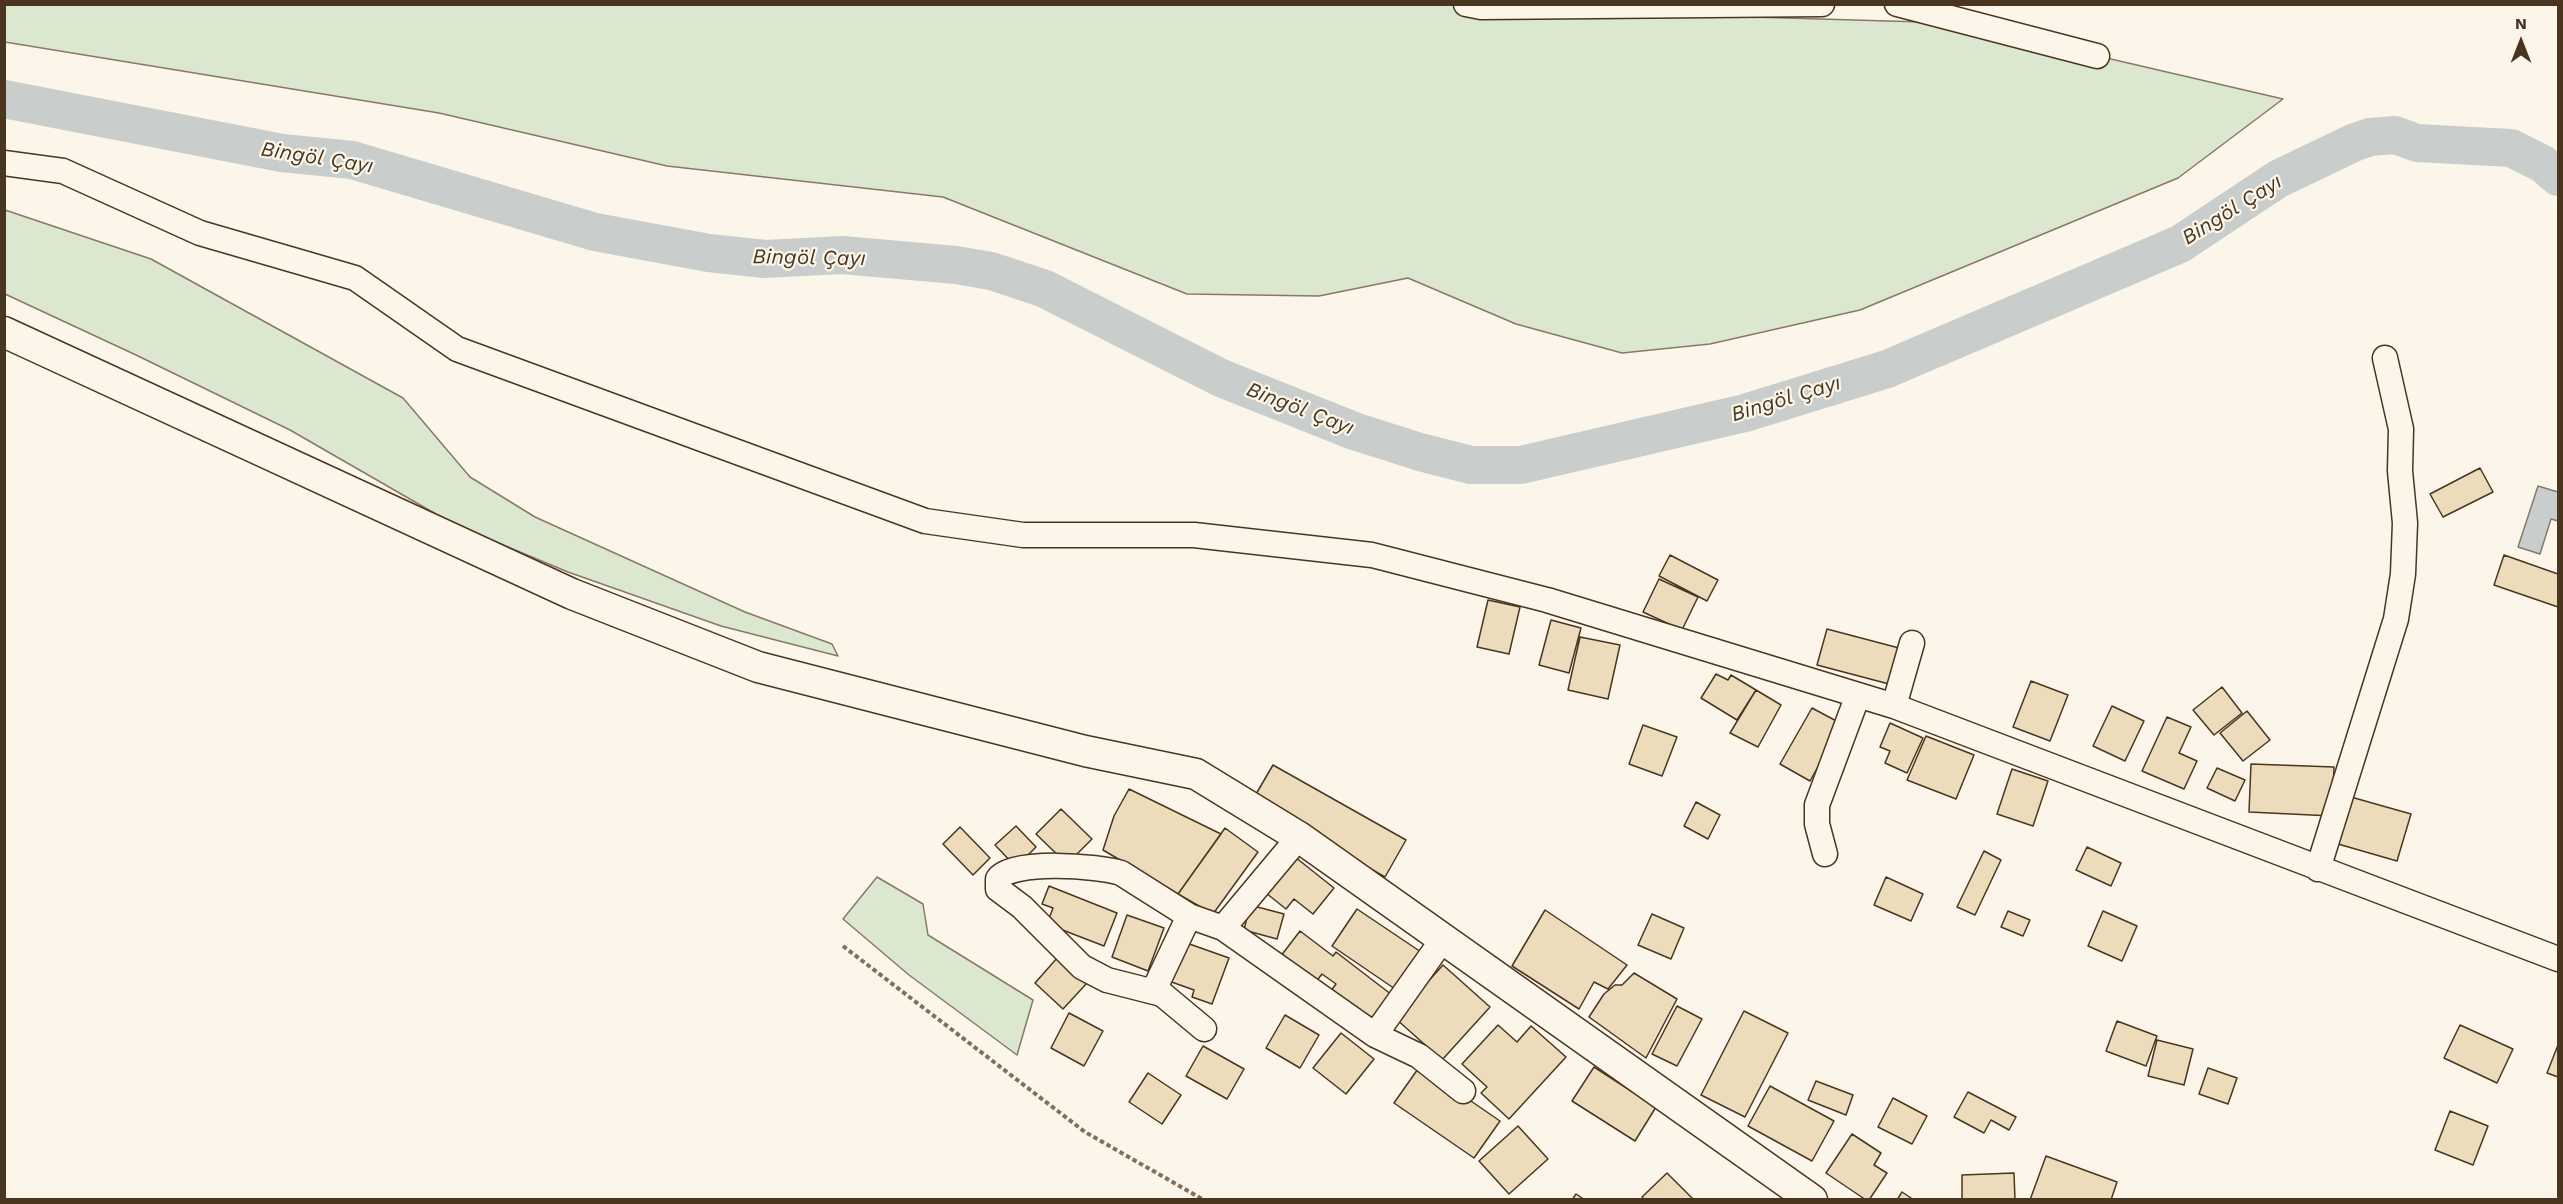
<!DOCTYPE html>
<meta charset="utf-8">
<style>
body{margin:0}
#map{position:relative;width:2563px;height:1204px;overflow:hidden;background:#fbf6e9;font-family:"Work Sans",sans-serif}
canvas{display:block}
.frame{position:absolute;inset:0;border:6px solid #4a3520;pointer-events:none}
.north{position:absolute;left:2491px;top:12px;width:60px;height:60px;-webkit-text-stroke:4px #fbf6e9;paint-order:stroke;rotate:0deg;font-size:16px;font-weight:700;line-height:24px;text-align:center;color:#4a3520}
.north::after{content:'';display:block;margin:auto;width:21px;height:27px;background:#4a3520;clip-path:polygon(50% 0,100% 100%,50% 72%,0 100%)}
</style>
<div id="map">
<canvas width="2563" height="1204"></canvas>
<div class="frame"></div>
<div class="north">N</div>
</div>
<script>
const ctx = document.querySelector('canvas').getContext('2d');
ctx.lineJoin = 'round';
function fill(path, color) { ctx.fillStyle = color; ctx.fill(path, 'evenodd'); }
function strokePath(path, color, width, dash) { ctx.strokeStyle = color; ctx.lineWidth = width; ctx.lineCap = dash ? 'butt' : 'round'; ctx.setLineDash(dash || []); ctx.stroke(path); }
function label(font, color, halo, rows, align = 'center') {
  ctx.font = font + ' "Work Sans",sans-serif'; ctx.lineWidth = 4.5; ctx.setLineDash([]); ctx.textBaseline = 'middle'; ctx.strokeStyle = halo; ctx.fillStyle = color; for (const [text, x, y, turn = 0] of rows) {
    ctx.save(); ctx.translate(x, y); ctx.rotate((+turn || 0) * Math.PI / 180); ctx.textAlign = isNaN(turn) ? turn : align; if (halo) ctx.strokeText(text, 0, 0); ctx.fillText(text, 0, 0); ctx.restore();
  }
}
const green = new Path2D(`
 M4,5H1520L1650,14L1956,23L2283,99L2178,178L1860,310L1710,344L1622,353L1516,324L1408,278L1319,296L1187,294L943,197L667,166L439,113L5,42Z
 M5,210L151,259L403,398L470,477L535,517L745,612L832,644L838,656L721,626L568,572L455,525L290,430L136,355L5,294Z
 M877,877L923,904L928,935L1033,1000L1017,1055L909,975L843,919Z`);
fill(green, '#dce7d0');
strokePath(green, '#887966', 1.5);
const water = new Path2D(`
 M2538,486L2558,492V521L2551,519L2540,554L2518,547Z`);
fill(water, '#c9cecd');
strokePath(water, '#887966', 1.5);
strokePath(new Path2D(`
 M4,99L282,153L352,160L595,232L709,253L765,259L842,255L956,265L991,271L1045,289L1221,378L1354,431L1420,452L1471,465H1521L1745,413L1887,369L2180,244L2278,179L2353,143L2370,137L2395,135L2417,143L2511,148L2543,164L2558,177`), '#c9cecd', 38);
const building = new Path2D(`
 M2480,468L2493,492L2443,517L2430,494Z
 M1670,555L1718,580L1707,601L1659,576Z
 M2504,555L2558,574V607L2494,585Z
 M1659,579L1698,597L1682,630L1643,612Z
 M1488,600L1520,607L1509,654L1477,647Z
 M1551,620L1581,628L1569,673L1539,665Z
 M1827,629L1899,648L1889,684L1817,665Z
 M1580,637L1620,645L1608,699L1568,690Z
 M1716,674L1728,680L1731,675L1756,690L1737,720L1701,698Z
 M2031,681L2068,695L2050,741L2013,727Z
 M2222,687L2242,713L2214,735L2193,710Z
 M1756,690L1781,705L1758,747L1730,733Z
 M2112,706L2144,721L2125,761L2093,746Z
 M1812,708L1842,724L1810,781L1780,764Z
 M2247,711L2270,740L2243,761L2220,733Z
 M2167,717L2191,727L2179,753L2197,761L2184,789L2142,771Z
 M1890,723L1923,738L1907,773L1885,763L1890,751L1880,747Z
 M1643,725L1677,737L1662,776L1629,764Z
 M1926,736L1974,755L1956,799L1907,780Z
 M2251,764L2334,767L2332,816L2249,812Z
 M1273,765L1406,840L1385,877L1252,801Z
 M2217,768L2245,780L2235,801L2207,788Z
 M2012,769L2048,781L2033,826L1997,814Z
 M1129,789L1221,834L1178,894L1103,850L1114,816Z
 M2351,797L2411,814L2397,861L2338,844Z
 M1696,802L1720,815L1708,839L1684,826Z
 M1061,809L1092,839L1067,864L1036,834Z
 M1016,826L1036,847L1016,867L995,845Z
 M960,827L990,858L973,875L943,844Z
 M1225,828L1258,852L1213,914L1178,894Z
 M2087,847L2121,863L2111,886L2076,870Z
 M1984,851L2001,860L1975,915L1957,907Z
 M1295,857L1334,888L1313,914L1294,899L1286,909L1266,893Z
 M1886,877L1923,894L1911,921L1874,905Z
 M1049,886L1117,913L1104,946L1047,924L1053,908L1042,904Z
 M1250,905L1284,914L1277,939L1244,930Z
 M1357,909L1424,954L1398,991L1332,946Z
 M1545,910L1627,965L1608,989L1594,982L1579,1009L1512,966Z
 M2008,911L2030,920L2023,936L2001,927Z
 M2103,911L2137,926L2122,961L2088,946Z
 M1652,914L1684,928L1671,959L1638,945Z
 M1127,915L1164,928L1148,971L1112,957Z
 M1300,931L1333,956L1336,952L1392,995L1367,1027L1327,996L1336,984L1322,974L1311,988L1277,961Z
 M1181,941L1229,958L1212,1004L1192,997L1194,990L1166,980Z
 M1058,957L1087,983L1063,1009L1035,983Z
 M1443,965L1490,1007L1442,1060L1395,1018Z
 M1634,973L1677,999L1646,1058L1589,1017L1604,994L1615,985H1622Z
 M1677,1006L1702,1019L1677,1066L1652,1054Z
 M1744,1011L1788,1033L1745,1117L1701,1095Z
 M1069,1013L1103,1031L1084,1066L1051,1048Z
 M1285,1015L1319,1035L1300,1068L1266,1048Z
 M2117,1021L2157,1036L2146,1066L2106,1051Z
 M1498,1025L1517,1042L1531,1026L1566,1057L1509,1119L1481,1093L1487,1087L1462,1064Z
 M2460,1025L2513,1049L2497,1083L2444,1058Z
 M1341,1033L1374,1059L1346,1094L1313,1068Z
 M2157,1040L2193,1049L2184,1085L2148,1076Z
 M2558,1045V1077L2547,1073Z
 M1203,1046L1244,1069L1227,1099L1186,1076Z
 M1420,1066L1500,1121L1474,1158L1394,1103Z
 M1594,1067L1656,1107L1635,1141L1572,1101Z
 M2208,1068L2237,1078L2228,1104L2199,1094Z
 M1148,1073L1181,1095L1162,1124L1129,1102Z
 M1816,1081L1853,1095L1846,1115L1808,1100Z
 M1770,1086L1834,1121L1812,1161L1748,1126Z
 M1968,1092L2016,1117L2009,1130L1991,1120L1984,1133L1954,1117Z
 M1893,1098L1927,1116L1912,1144L1878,1127Z
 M2450,1111L2488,1126L2473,1165L2435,1150Z
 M1518,1126L1548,1159L1509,1194L1479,1161Z
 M1852,1134L1881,1153L1874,1165L1887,1173L1869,1200H1866L1826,1173Z
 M2046,1156L2117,1182L2111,1200H2030Z
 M1667,1173L1694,1200H1645L1642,1197Z
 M2014,1173L2015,1200H1962V1175Z
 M1902,1192L1914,1200H1897Z
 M1576,1194L1585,1200H1572Z`);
fill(building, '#ecdcbc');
strokePath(building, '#4a3520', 1.5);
const minor = new Path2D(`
 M1466,4L1481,7L1822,4
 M1897,4L2097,56
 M4,163L63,171L200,233L355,278L457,349L925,521L1023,535H1194L1372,555L1547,600L1894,706L2558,959
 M1894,706L1912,643
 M1825,854L1817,824V805L1858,695
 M2318,869L2396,619L2403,574L2405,523L2400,471L2401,429L2385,358
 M1223,928L1375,1035L1419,1056L1463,1091
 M1154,990L1189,916
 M1204,1029L1162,994L1107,980L1082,967L1022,907L998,889V879C1012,859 1099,866 1121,873L1189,916L1223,928L1299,837
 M1375,1035L1443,939`);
const major = new Path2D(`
 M4,332L572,594L758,667L1085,751L1196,774L1299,837L1812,1200`);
strokePath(minor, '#4a3520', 27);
strokePath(major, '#4a3520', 33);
strokePath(new Path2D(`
 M843,946L1085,1132L1204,1200`), '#7f6f5c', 4, [4.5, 3]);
strokePath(minor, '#fbf6e9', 24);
strokePath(major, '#fbf6e9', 30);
label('italic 21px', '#4a3520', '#fbf6e9', [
 ["Bingöl Çayı",317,158,9],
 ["Bingöl Çayı",2232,210,-32],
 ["Bingöl Çayı",809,258,1],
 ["Bingöl Çayı",1786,399,-17],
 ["Bingöl Çayı",1300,409,21]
]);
</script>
